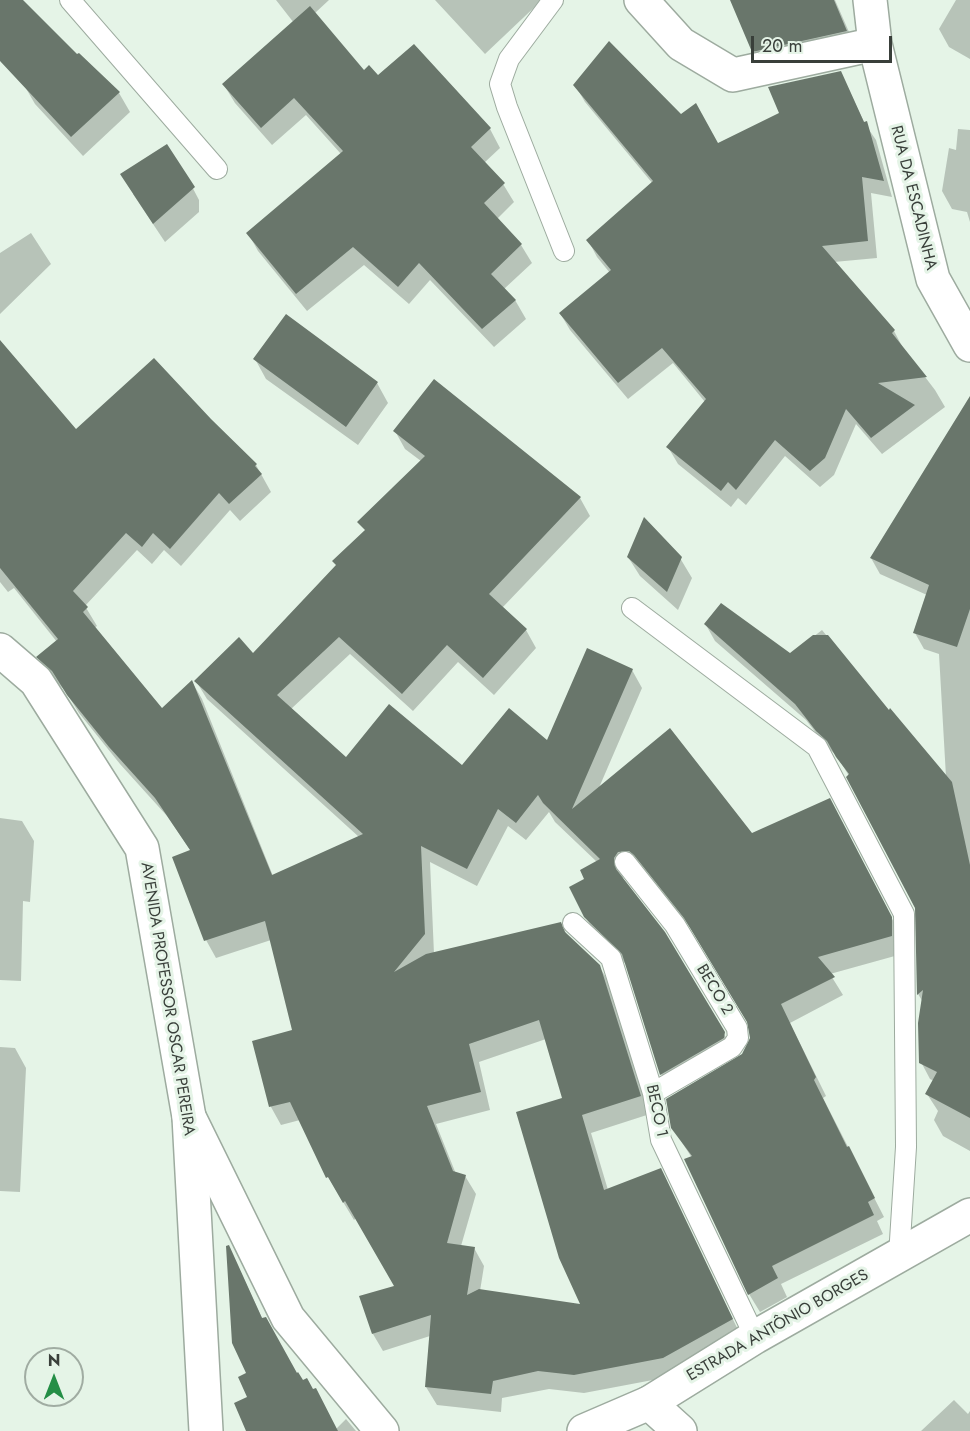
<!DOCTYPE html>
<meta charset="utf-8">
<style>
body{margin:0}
#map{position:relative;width:970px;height:1431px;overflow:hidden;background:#e5f4e7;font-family:Jost,sans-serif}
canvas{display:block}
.north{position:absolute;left:24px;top:1347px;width:60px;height:60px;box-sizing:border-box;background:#e5f4e7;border:2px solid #a0aca2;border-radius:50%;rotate:0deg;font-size:16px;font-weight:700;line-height:24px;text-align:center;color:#393f3a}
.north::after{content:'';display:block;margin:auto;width:21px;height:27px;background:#248e46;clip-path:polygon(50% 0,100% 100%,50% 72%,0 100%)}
.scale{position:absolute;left:751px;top:36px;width:141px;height:27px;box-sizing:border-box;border:3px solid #393f3a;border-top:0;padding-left:8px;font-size:18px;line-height:21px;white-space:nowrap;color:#393f3a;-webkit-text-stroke:4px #e5f4e7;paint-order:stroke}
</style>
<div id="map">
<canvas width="970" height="1431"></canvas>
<div class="north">N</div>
<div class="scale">20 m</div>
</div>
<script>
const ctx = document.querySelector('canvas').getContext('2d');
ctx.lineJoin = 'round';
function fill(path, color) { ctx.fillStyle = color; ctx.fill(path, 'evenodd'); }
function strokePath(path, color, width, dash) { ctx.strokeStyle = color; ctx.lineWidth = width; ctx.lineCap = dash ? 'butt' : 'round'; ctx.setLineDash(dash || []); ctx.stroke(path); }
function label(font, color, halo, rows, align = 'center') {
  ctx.font = font + ' Jost,sans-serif'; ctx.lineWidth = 6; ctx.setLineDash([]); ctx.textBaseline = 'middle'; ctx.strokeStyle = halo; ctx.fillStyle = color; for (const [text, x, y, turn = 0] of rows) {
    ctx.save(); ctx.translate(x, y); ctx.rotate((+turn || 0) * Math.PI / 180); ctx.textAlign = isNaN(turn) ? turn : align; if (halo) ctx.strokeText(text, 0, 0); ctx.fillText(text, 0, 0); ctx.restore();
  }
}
fill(new Path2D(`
 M276,0H329L315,13L364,72L378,77L414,46L490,129L500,148L484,163L503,184L514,202L497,219L521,245L532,263L504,289L515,300L526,319L494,347L430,280L409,304L364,265L307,311L258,251L248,233L341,154L306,115L272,145L235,103L224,85L294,23Z
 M435,0H542L485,54Z
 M740,0H835L856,48L764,68L754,51Z
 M956,0H970V59L949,47L939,29Z
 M79,55L119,93L130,112L83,156L35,104L24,85Z
 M840,72L865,124L876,140L892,197L871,193L877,258L834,262L894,331L903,348L935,390L945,407L882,454L856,424L834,475L820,487L785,456L746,505L738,498L731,507L678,464L668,447L705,402L673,363L628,399L570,330L560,313L610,273L597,257L588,240L653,184L585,102L575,85L681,116L718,145L781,114Z
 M958,129L970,130V222L967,212L952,209L942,191L949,148L956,150Z
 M188,179L199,200V212L165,242L133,194Z
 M31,233L51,264L0,314V253Z
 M0,342L76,431L210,420L256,465L271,492L240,521L230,510L181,566L164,550L152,564L137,550L85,606L97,626L94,628L162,710L192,682L202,699L273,876L359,837L207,699L196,681L253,656L337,566L366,531L421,461L405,449L395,431L435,381L580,498L590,516L502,608L526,630L536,648L494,695L458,662L413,711L350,654L291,709L346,759L462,767L547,742L632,670L642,688L598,790L751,835L839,817L901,936L902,954L830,974L843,995L790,1023L826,1096L823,1098L884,1217L877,1221L883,1234L781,1284L787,1297L760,1312L749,1294L692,1158L672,1127L743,1055L751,1038L749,1022L697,936L646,872L640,868L628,870L623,877L624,883L735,1051L671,1092L661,1074L627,965L596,935L585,916L587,879L597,862L555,822L549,812L526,840L508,826L477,886L430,862L434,954L561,924L568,937L599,966L610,984L650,1114L591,1133L608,1190L660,1170L742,1338L674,1376L584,1393L549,1389L502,1398L501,1412L437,1405L426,1387L430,1336L383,1351L373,1334L396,1287L356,1218L354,1220L328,1177L300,1120L281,1125L271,1107L254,1042L293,1031L271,940L216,958L206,940L191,851L167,816L120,764L79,713L64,689L49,675L38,657L57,642L14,588L8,592L0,582ZM546,1039L564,1099L582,1306L480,1291L484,1266L474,1248L461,1246L476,1194L465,1176L456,1174L436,1124L490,1110L479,1062Z
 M255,359L377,383L388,403L358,445L266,379Z
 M970,433V1151L943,1136L934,1120L938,1111L927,1094L934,1081L930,1079L921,1062L923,1002L918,994L916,909L849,776L837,756L827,747L806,720L715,641L706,625L790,655L822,630L890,713L946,777L939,654L924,649L915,633L927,595L880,574L871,558Z
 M628,557L680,558L692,578L678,610L640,576Z
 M0,818L22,821L34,841L30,902L23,901L21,981L0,980Z
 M0,1047L15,1048L26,1068L20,1192L0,1191Z
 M236,1262L263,1320L297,1374L336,1429L346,1419L356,1431H247L249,1398L248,1374Z
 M954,1400L968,1414L970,1411V1431H921Z`), '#0003');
fill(new Path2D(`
 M0,0H23L77,54L79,53L120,92L71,137L0,61Z
 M730,0H834L847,31L752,52Z
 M310,6L364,70L369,65L378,75L414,44L491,128L471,147L505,183L484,203L522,244L491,274L516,300L482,329L419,263L398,287L353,247L296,294L246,233L343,151L294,98L261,128L222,84Z
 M609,41L681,114L696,103L718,143L779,113L768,87L841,71L864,122L867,121L884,181L862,177L868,241L822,246L895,330L892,333L927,377L878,383L915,405L871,438L846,409L825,458L810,471L775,440L736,490L728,482L721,491L666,447L706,399L662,348L618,383L559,313L611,270L586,240L653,181L573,85Z
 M167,144L195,187L153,224L120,174Z
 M286,314L378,382L346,427L253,359Z
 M0,340L76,429L154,358L211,419L257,464L255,466L262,474L229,504L219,493L170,549L153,533L142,547L126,533L73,591L88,607L83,612L162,708L192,680L272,875L363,834L194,681L239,637L253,653L336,565L332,561L365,530L357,522L425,456L393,431L434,379L581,497L489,594L527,629L483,678L447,645L402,694L339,637L277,695L346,757L389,704L462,765L509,708L547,740L587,648L633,669L572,809L670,728L752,833L830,798L892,917V936L818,957L835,977L781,1004L816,1077L814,1080L847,1147L849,1146L875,1198L868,1202L874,1215L772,1266L778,1278L748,1295L684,1159L692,1156L671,1128L666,1099L742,1054L750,1038L747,1022L684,918L634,855L629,851L618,852L614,858L616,869L665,932L725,1032L724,1038L660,1075L622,954L584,917L569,887L584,879L580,870L600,859L543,803L538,795L516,823L498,809L467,869L421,846L425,934L394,972L426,954L561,922L565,932L600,965L641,1096L582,1115L604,1190L661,1168L733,1319L663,1358L574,1375L538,1371L493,1381L491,1394L425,1387L431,1315L372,1334L359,1296L394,1286L345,1201L343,1203L328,1177L326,1178L290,1102L269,1107L252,1041L292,1030L265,921L204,941L172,857L190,850L155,798L109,747L67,695L52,671L36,657L58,639L0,568ZM539,1020L562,1098L516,1112L559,1258L580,1304L479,1289L467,1295L475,1247L447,1243L466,1175L453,1171L427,1106L481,1092L469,1044Z
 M970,396V609L957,647L913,633L929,585L870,558Z
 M644,517L682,557L667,592L627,557Z
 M721,603L790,653L813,635H828L889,710L890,708L952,782L970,865V1118L925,1094L937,1072L919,1063L918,1023L923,990L917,995L915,908L846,777L849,774L836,757L827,741L816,731L795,704L704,624Z
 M229,1245L262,1318L266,1317L297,1373L298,1372L303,1380L307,1378L313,1389L316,1388L338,1431H246L234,1403L247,1397L238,1377L246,1373L232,1343L226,1246Z`), '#69766b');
const service = new Path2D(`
 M70,0L217,169
 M553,0L509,59L500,84L507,107L564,251
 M632,608L817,747L904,914L906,1147L899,1256
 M625,862L675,925L737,1028L738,1038L732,1047L653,1093
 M573,923L611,958L653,1093L661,1140L755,1337`);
const minor = new Path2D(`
 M641,0L681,44L733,75L875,44
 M870,0L875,44L933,279L970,345
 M649,1403L680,1431`);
const tertiary = new Path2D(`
 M189,1117L288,1318L382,1431
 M584,1431L649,1403L755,1337L970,1215`);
const secondary = new Path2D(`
 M0,650L36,681L142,848L189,1117L206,1431`);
strokePath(service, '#9dab9f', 22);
strokePath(minor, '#9dab9f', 36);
strokePath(tertiary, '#9dab9f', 36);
strokePath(secondary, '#9dab9f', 36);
strokePath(service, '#fff', 20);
strokePath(minor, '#fff', 33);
strokePath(tertiary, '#fff', 33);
strokePath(secondary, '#fff', 33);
label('16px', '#393f3a', '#e5f4e7', [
 ["RUA DA ESCADINHA",913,198,76],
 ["BECO 2",714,990,59],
 ["AVENIDA PROFESSOR OSCAR PEREIRA",167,999,81],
 ["BECO 1",656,1111,78],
 ["ESTRADA ANTÔNIO BORGES",778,1326,-30]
]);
</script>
